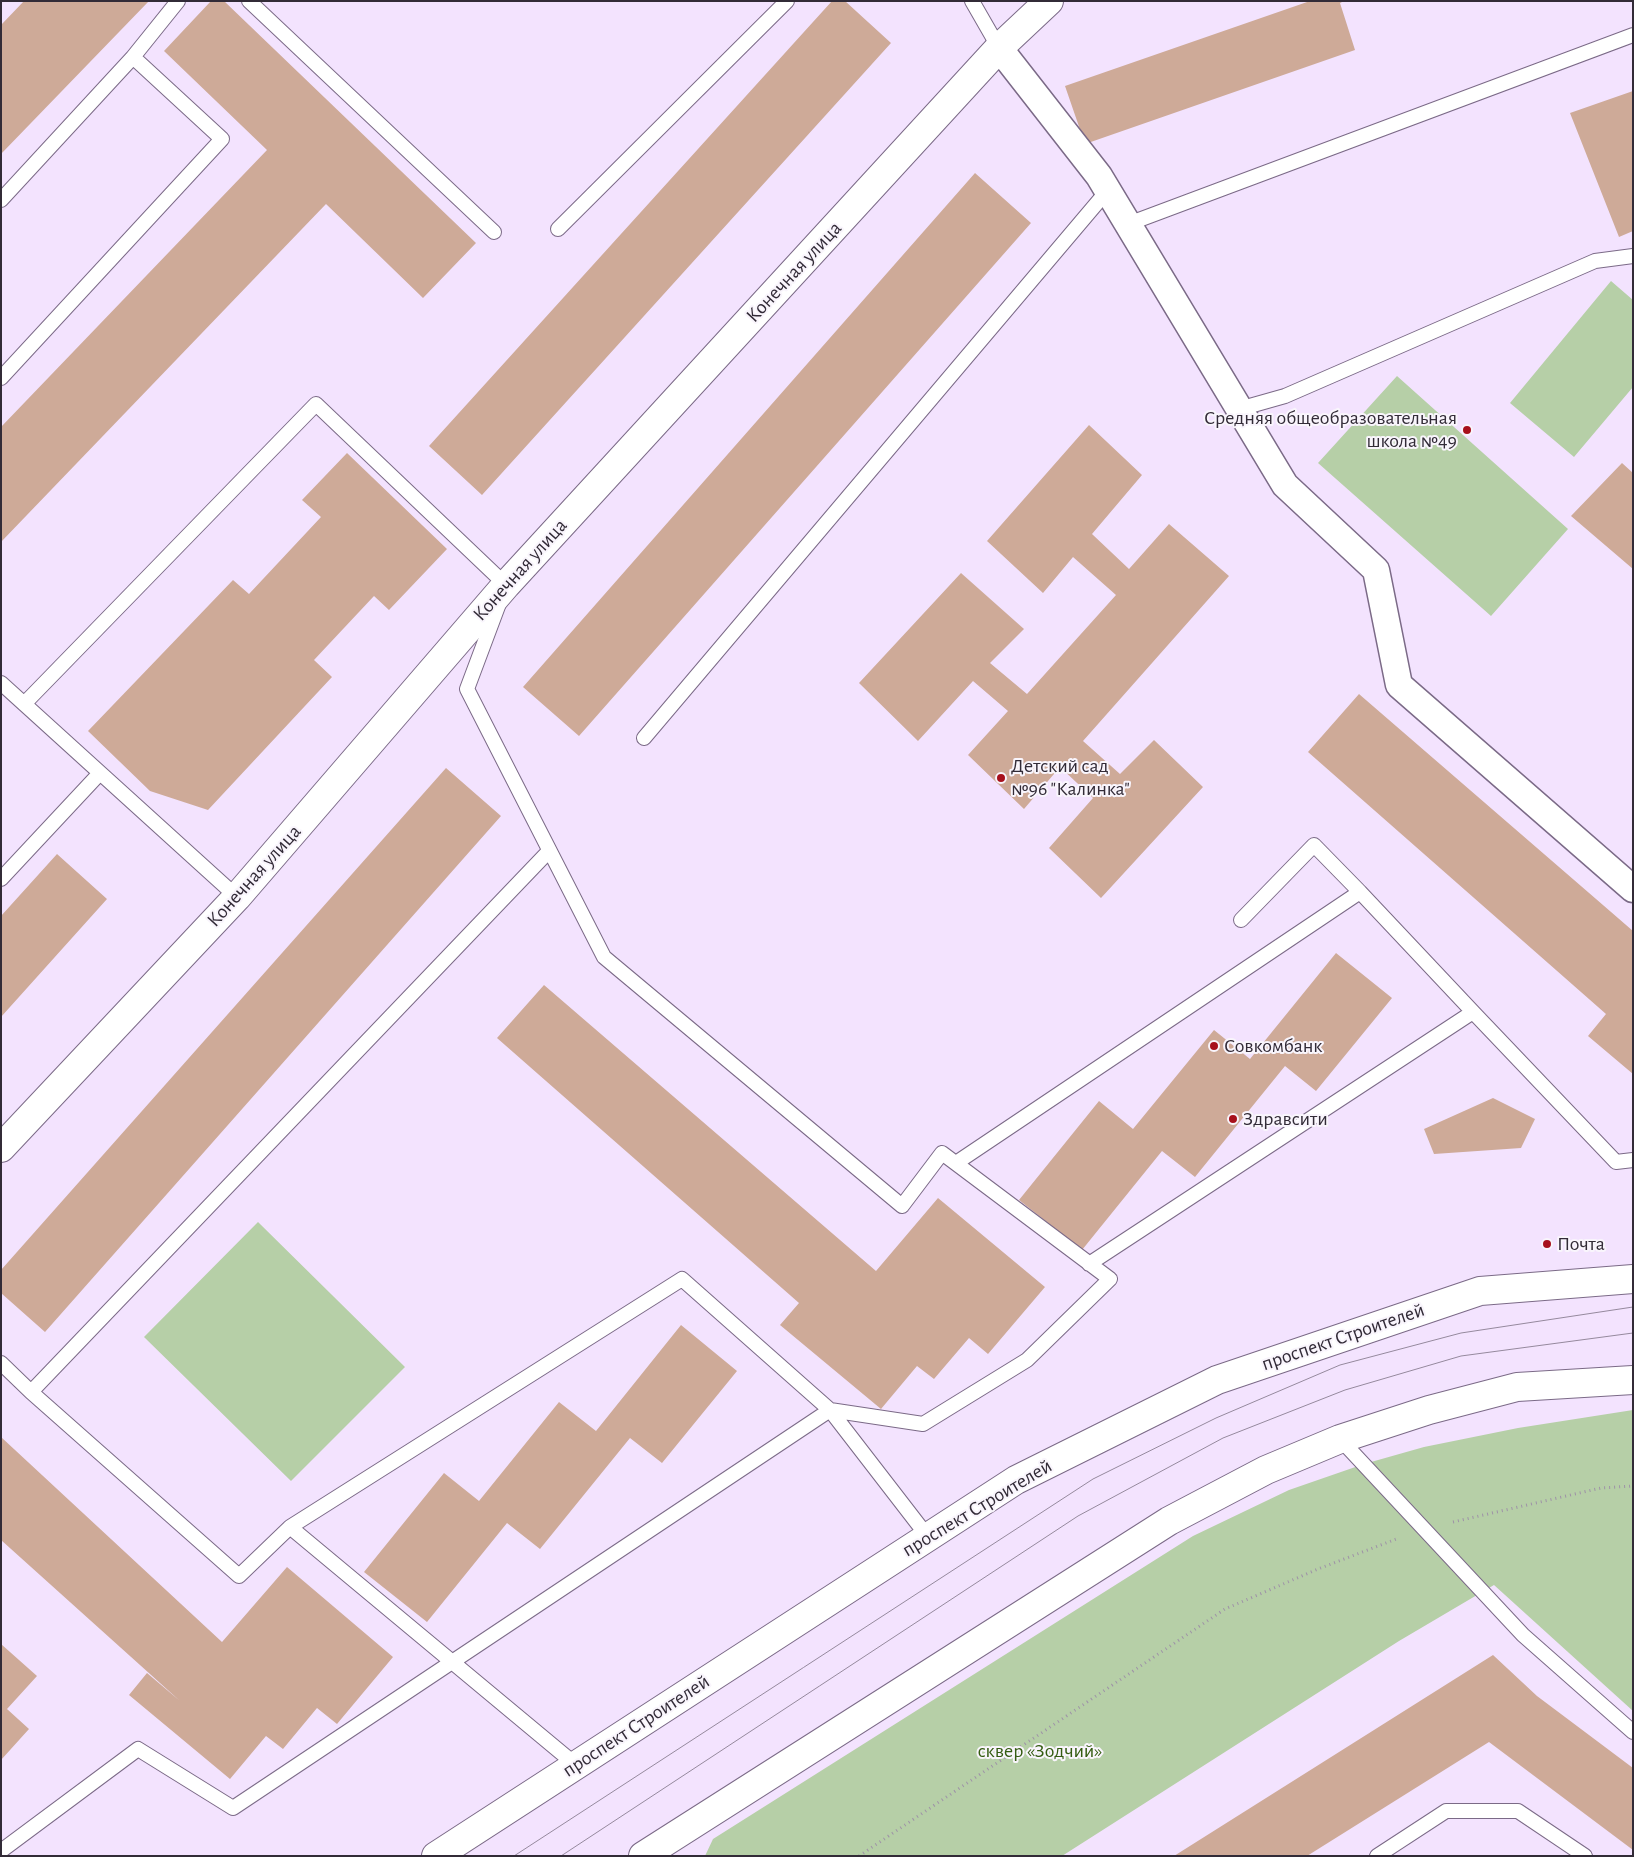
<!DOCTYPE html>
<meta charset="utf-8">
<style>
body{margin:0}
#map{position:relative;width:1634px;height:1857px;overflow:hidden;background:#f3e3fe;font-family:"Alegreya Sans",sans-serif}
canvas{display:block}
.frame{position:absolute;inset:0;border:2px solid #322b37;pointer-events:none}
</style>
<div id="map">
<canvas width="1634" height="1857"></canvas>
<div class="frame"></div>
</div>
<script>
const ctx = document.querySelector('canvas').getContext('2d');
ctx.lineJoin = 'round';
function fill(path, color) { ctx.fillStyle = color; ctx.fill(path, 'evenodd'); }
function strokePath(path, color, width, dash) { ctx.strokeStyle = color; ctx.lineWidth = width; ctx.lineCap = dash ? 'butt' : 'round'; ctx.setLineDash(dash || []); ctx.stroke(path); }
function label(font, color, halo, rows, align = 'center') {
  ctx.font = font + ' "Alegreya Sans",sans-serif'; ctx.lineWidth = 4; ctx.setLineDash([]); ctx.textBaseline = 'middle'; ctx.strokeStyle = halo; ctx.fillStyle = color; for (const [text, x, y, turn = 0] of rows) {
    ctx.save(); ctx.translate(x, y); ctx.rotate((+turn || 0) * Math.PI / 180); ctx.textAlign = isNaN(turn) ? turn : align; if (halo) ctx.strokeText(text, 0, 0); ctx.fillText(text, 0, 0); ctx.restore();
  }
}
fill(new Path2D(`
 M1611,281L1633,300V387L1574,457L1510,403Z
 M1397,376L1568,529L1491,616L1318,463Z
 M258,1222L405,1367L291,1481L144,1337Z
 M1633,1410V1711L1494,1585L1399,1641L1062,1856H705L713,1839L1193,1536L1289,1490L1364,1464L1424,1447L1518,1428Z`), '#b6cfa7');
fill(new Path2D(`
 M24,1H149L1,154V25Z
 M211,1H224L476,243L423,298L326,204L1,542V427L267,150L164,51Z
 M832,1H845L891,43L482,495L429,446Z
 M1310,1H1344L1340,3L1355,50L1085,144L1065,86Z
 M1633,91V231L1619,237L1570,113Z
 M975,173L1031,223L579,736L523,687Z
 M1089,425L1142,475L1092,534L1129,569L1169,524L1229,576L1083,741L1120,774L1154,740L1203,787L1101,898L1049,848L1093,798L1060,767L1024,809L968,755L1008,711L973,681L918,741L859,683L961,573L1024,629L990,663L1027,694L1116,595L1073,557L1043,593L987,541Z
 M347,453L447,549L389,610L374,596L314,660L332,677L208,810L150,791L88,731L233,580L249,594L321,517L302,500Z
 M1622,463L1633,473V569L1571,516Z
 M1359,694L1633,931V1074L1588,1036L1606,1014L1308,752Z
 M446,768L501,816L45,1332L1,1293V1270Z
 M57,854L107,899L1,1017V916Z
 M1336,953L1392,998L1316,1091L1285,1066L1195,1177L1162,1151L1082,1250L1019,1200L1099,1101L1133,1129L1214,1030L1250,1059Z
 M544,985L876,1271L938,1198L1045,1287L988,1354L969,1338L934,1379L917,1366L881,1409L780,1325L799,1303L497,1038Z
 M1493,1098L1535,1119L1521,1148L1434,1154L1424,1129Z
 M681,1325L737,1371L662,1463L630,1438L540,1549L507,1523L427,1622L364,1572L444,1473L479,1501L559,1402L596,1431Z
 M1,1437L222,1642L287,1567L393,1657L337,1724L317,1708L283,1749L266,1736L230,1779L129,1695L147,1673L180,1701L1,1540Z
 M1,1644L37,1676L7,1709L29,1729L1,1760Z
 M1493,1655L1537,1696L1633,1768V1850L1489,1742L1307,1856H1174Z`), '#ceaa98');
const lane = new Path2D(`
 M249,1L494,232
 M972,1L999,48
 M133,57L178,1
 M1,200L133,57L222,139L1,378
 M1128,224L1633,35
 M558,229L787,1
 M1239,409L1285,396L1595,261L1633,256
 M1,683L237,897
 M24,704L316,404L506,585L467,689L604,957L902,1206L942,1153L1110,1279L1027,1360L923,1424L830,1410L682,1279L290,1527
 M644,738L1108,190
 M1,879L100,773
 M1241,920L1314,845L1360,892
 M956,1163L1360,892L1473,1012
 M1089,1264L1473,1012L1616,1162L1633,1160
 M1,1363L31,1392L239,1576L290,1527L576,1765
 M31,1392L549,851
 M1340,1439L1523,1635L1633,1732
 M1,1851L138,1749L233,1808L830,1410L928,1537
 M1377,1856L1446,1811H1518L1585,1856`);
const street = new Path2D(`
 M999,48L1099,176L1285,485L1376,570L1399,685L1633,889`);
const secondary = new Path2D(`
 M1,1148L237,897L506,585L999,48L1049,1`);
const primary = new Path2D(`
 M436,1856L1016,1480L1217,1380L1480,1291L1633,1279
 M643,1856L1169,1521L1266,1470L1340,1439L1429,1410L1517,1387L1633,1380`);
strokePath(lane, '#7b6a87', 16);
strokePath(street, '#7b6a87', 29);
strokePath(secondary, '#7b6a87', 30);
strokePath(primary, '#7b6a87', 30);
strokePath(new Path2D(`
 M1453,1522L1601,1488L1633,1486
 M859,1856L1225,1609L1318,1569L1399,1538`), '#9e92a7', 3, [1, 4]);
strokePath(lane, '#fff', 14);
strokePath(street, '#fff', 26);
strokePath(secondary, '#fff', 28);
strokePath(primary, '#fff', 28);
strokePath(new Path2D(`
 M514,1856L1093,1479L1216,1418L1340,1365L1461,1333L1633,1307
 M561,1856L1078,1516L1223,1438L1345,1390L1461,1356L1633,1333`), '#95899d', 1);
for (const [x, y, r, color] of [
 [1467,430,5,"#a7101c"],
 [1001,778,5,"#a7101c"],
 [1214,1046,5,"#a7101c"],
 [1233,1119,5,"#a7101c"],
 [1547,1244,5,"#a7101c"]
]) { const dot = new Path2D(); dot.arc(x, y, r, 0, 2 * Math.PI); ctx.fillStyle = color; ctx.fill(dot); strokePath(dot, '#f9f5fc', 2); }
label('20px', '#322b37', '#f9f5fc', [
 ["Конечная улица",794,272,-47],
 ["Конечная улица",520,570,-48],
 ["Конечная улица",254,876,-48],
 ["проспект Строителей",1343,1337,-19],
 ["проспект Строителей",977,1508,-31],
 ["проспект Строителей",636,1726,-33]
]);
label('20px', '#322b37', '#f9f5fc', [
 ["Средняя общеобразовательная",1457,418,"right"],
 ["школа №49",1457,441,"right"],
 ["Детский сад",1011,766],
 ["№96 \"Калинка\"",1011,789],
 ["Совкомбанк",1224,1046],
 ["Здравсити",1243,1119],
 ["Почта",1557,1244]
], 'left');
label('20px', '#345c11', '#f9f5fc', [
 ["сквер «Зодчий»",1040,1751]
]);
</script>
